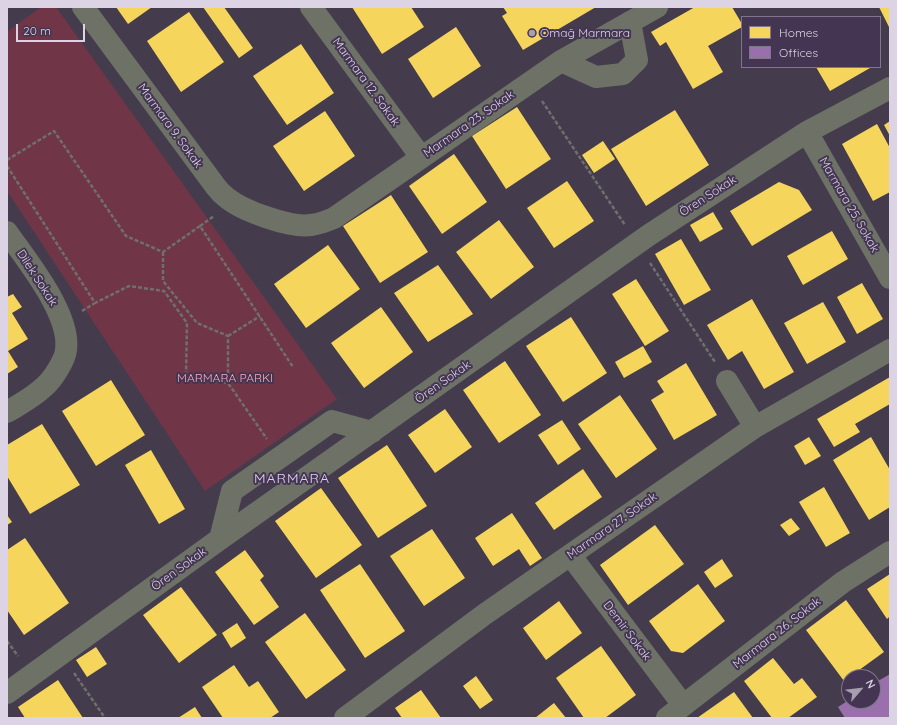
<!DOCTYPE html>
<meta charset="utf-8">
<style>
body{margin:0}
#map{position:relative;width:897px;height:725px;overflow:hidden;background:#443c4d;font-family:Quicksand,sans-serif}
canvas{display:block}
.frame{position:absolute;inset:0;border:8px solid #dcd3e5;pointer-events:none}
.legend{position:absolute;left:741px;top:16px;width:140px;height:52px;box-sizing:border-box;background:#443653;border:1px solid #81758d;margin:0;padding:5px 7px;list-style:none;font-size:12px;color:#dcd3e5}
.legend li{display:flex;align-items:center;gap:8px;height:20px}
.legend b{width:20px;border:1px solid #81758d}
.north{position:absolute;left:841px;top:669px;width:40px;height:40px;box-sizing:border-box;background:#443653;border:1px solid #81758d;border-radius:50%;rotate:62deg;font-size:11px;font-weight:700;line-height:16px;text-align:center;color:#dcd3e5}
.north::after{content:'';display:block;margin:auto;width:14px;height:18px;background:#a79eb0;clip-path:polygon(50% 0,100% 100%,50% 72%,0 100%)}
.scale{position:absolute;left:16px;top:24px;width:69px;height:18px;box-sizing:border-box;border:2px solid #dcd3e5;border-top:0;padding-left:5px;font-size:12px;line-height:14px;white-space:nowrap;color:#dcd3e5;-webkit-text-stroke:3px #443653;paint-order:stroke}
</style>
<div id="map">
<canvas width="897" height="725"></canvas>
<div class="frame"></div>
<ul class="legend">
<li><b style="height:11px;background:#f6d55c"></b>Homes</li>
<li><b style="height:11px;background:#9970ab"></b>Offices</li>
</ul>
<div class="north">N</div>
<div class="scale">20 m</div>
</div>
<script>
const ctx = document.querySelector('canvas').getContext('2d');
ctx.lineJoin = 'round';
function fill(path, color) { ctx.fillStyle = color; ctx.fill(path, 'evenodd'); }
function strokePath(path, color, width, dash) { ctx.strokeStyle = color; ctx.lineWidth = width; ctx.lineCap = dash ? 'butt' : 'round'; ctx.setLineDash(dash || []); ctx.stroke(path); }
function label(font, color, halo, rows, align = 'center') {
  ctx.font = font + ' Quicksand,sans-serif'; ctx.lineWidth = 4; ctx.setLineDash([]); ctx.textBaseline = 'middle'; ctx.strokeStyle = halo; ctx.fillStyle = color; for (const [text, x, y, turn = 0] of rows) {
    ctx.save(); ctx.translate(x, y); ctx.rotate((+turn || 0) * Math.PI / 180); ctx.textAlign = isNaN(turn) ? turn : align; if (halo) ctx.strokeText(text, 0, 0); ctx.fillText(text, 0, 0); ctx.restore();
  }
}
fill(new Path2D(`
 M41,7H56L337,399L205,491L7,191V32Z`), '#703546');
fill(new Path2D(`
 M116,7H152L128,24Z
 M203,7H224L253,48L239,58Z
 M352,7H411L424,27L382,54Z
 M503,7H596L523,50L502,16L507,13Z
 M695,7H732L742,24V27L708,46L723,72L693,89L666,42L660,46L651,32Z
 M879,7H890V29Z
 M189,12L224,62L181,92L147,41Z
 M456,27L481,66L433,98L408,59Z
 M301,44L334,93L287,125L253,76Z
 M816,67H869L870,68L830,91Z
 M517,107L551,159L506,189L472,136Z
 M675,110L709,165L646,206L611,149Z
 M325,111L355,156L304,191L273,146Z
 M890,121V136L884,125Z
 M877,124L890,148V192L873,201L842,144Z
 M603,141L615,159L594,173L582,155Z
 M454,154L487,202L442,234L409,186Z
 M567,181L594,221L554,248L527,208Z
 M779,182L799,190L812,210L752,246L730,211Z
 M391,195L428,252L380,283L343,226Z
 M713,212L723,229L700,242L690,225Z
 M499,220L534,267L491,299L456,252Z
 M832,231L848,259L803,285L787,256Z
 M681,239L711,290L684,305L655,254Z
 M328,245L360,289L306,328L274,284Z
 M438,265L473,314L428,342L394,293Z
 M636,279L669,331L645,346L612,294Z
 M862,283L883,319L857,334L837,297Z
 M13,294L22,307L12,313L28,339L8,351L18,367L7,374V297Z
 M752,299L794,372L764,389L742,351L728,360L707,325Z
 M823,302L846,342L807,364L784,323Z
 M381,307L413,352L364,388L331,343Z
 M571,317L607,373L563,402L526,346Z
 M643,346L652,362L624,378L615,362Z
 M505,361L541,415L499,443L463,390Z
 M686,363L717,415L674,440L651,400L664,392L657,381Z
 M890,377V404L855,424L860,432L834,447L817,419Z
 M111,380L145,435L96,466L62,411Z
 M620,395L657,449L616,478L578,424Z
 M445,409L472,447L435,473L408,435Z
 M562,420L581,449L558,465L538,435Z
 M42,424L80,485L30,514L7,476V445Z
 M809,437L821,456L805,465L794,446Z
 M871,437L890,470V507L869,520L833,460Z
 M387,445L427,506L378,538L338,478Z
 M151,450L185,509L159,524L125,465Z
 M583,469L602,497L554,530L535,503Z
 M824,487L850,533L826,547L799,502Z
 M321,488L362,545L316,578L275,521Z
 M512,513L542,558L530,566L519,549L493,566L475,538Z
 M7,515L12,522L7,525Z
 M791,518L800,529L789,536L780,525Z
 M655,525L684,564L628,605L600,565Z
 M432,529L465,578L424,606L390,556Z
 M25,538L69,603L24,635L7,610V550Z
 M245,550L264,576L260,580L279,607L254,625L215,572Z
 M722,559L733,576L715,588L704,572Z
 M360,564L405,631L365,658L320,590Z
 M890,574V616L887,619L867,589Z
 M698,584L725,621L683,653L671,651L649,621Z
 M181,587L217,635L179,663L143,615Z
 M846,600L884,652L844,681L806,630Z
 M559,601L582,633L546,660L523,628Z
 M305,613L346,670L306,699L265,642Z
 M237,623L246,638L231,648L222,633Z
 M601,646L636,695L605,718H584L556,678Z
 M96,647L107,664L87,677L76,660Z
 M773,658L794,684L802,678L817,697L788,718H772L744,681Z
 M234,665L249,687L258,681L279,712L270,718H223L202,687Z
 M476,676L493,700L480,709L463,686Z
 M58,680L83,718H25L18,707Z
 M421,690L441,718H402L395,708Z
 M734,692L753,718H697Z
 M554,703L566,718H535Z
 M195,707L202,718H178Z`), '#f6d55c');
fill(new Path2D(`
 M890,674V718H845L838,707L849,700V701H873V684Z`), '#9970ab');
strokePath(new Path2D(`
 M542,101L625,225
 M7,160L54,131L126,236L163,252L200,226L293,367
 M7,166L95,303L129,286L164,291L187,323L186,376L228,383L267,439
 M200,226L214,216
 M163,252V281L197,323L228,336V383
 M650,263L715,362
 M82,311L95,303
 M228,336L260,316
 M7,641L18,656
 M74,673L105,718`), '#6f706d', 2.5, [4, 2]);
strokePath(new Path2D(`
 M83,7L216,187C219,191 223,195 227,198C243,211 290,228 311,225C319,224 327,221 334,218L561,61L657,7
 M311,7L421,157
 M561,61L596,77L623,74L637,60L630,22
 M807,132L890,278
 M7,232C27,261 71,314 66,350C65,360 53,379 45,386C34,397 20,404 7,412
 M727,381L755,427
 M220,539L232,491L332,421L372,432
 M571,556L683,705
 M7,693L220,539L649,235L807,132L890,88
 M345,718L485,614L755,427L890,350
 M667,718L843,582L890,552`), '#6e7266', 22);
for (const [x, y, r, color] of [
 [532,33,4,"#a79eb0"]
]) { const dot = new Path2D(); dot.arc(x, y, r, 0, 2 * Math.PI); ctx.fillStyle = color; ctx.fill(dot); strokePath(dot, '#443653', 1.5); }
label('12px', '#dcd3e5', '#443653', [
 ["Omağ Marmara",540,33]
], 'left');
label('12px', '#dcd3e5', '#443653', [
 ["Marmara 12. Sokak",366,82,54],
 ["Marmara 23. Sokak",469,124,-35],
 ["Marmara 9. Sokak",170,126,54],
 ["Ören Sokak",708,196,-33],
 ["Marmara 25. Sokak",849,205,60],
 ["Dilek Sokak",37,278,57],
 ["Ören Sokak",443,382,-35],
 ["Marmara 27. Sokak",612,526,-35],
 ["Ören Sokak",179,569,-36],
 ["Demir Sokak",627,631,53],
 ["Marmara 26. Sokak",777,633,-38]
]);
label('12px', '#fba7b8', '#443653', [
 ["MARMARA PARKI",225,378]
]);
ctx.letterSpacing = '1px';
label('14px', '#e0cff3', '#443653', [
 ["MARMARA",292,479]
]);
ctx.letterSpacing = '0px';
</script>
